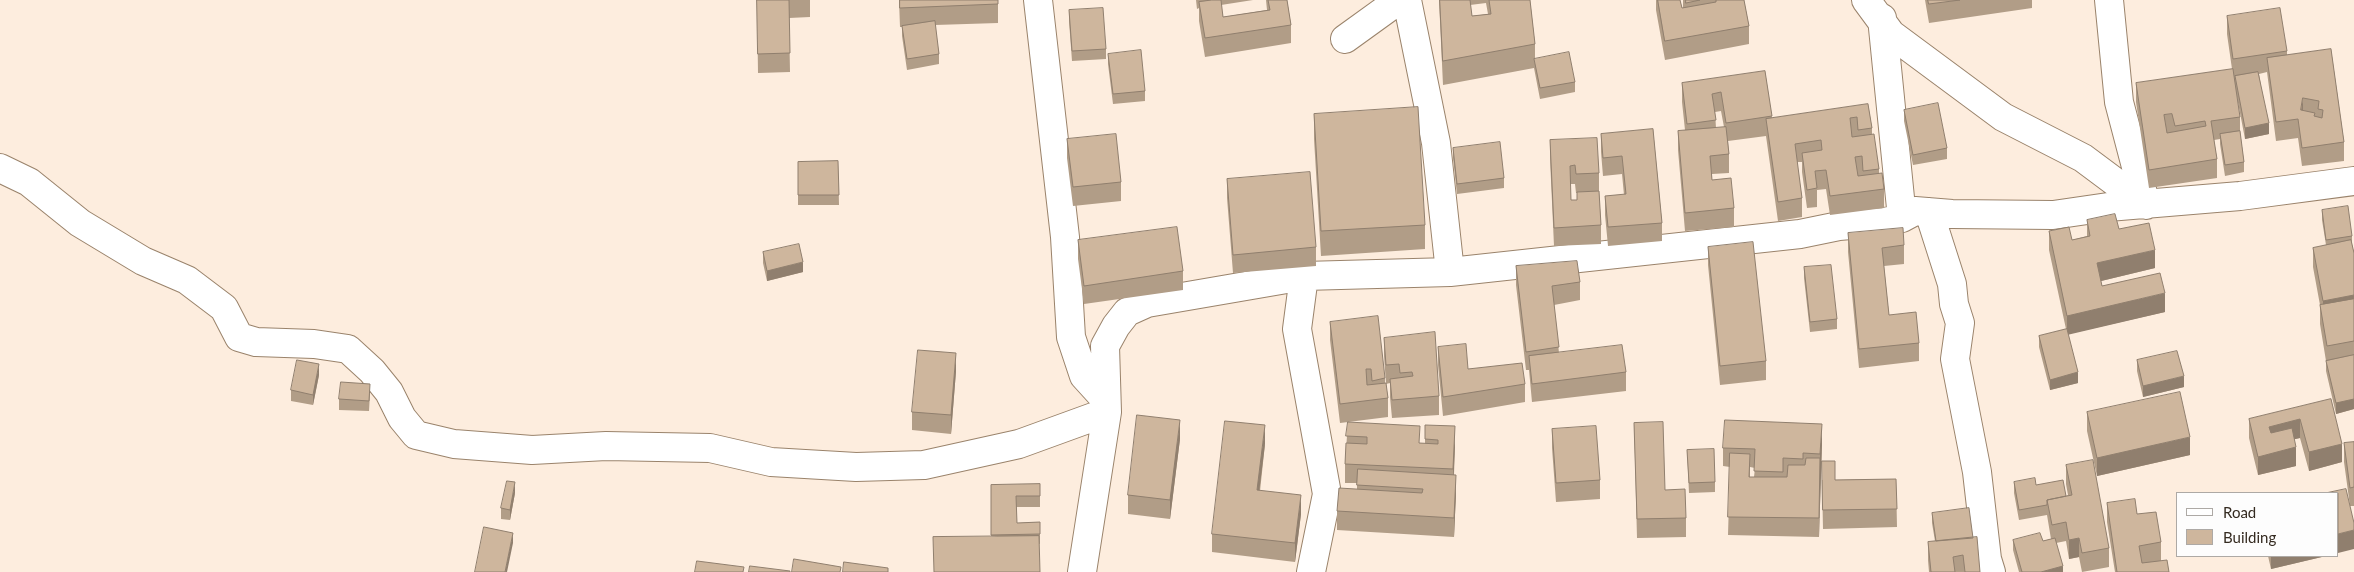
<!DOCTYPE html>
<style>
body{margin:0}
#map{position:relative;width:2354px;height:572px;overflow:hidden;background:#fdedde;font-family:Lato,sans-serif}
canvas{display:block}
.legend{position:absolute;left:2176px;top:492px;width:162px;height:65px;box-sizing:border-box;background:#fdfdfd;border:1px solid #ada9a5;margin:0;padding:6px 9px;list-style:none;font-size:15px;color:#352b21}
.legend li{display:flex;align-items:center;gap:10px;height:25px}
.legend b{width:25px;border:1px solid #ada9a5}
</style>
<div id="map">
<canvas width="2354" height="572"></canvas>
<ul class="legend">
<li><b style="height:6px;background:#fff"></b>Road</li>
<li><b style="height:14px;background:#ceb69d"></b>Building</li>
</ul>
</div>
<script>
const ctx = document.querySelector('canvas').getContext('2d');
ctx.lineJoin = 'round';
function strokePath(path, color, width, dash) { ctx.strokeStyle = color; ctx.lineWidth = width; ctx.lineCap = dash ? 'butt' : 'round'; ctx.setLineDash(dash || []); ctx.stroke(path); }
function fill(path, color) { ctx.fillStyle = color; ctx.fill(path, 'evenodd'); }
const minor = new Path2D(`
 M1407,0L1436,143L1450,272
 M1866,0L1891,34L2003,117L2083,158L2146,205L2119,102L2109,0
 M1882,18L1902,218
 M1345,39L1399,0
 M0,168L29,182L80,223L143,261L187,280L224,308L239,337L256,342L314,344L348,349L372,371L389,392L402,418L416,435L454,444L532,450L606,446L710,448L771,462L856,467L924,465L1019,444L1107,412L1104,398L1084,376L1071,337L1065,237L1038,0
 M1929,212L1952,284L1954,304L1960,323L1955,359L1977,472L1987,559L1991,572
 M1304,276L1297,329L1327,494L1311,572
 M1082,572L1107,412L1105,346L1116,326L1127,312L1147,303L1304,276L1450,272L1800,234L1839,226L1885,222L1902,218L1915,211L1952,214L2053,215L2108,207L2240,196L2354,181`);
strokePath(minor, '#9a836b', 30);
strokePath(minor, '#fff', 28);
fill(new Path2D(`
 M757,0H810V17L789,18L790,72L758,73Z
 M899,0H998V23L935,25L939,54V64L907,70L902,36V27H900Z
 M1196,0H1253L1221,5L1223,17L1267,10L1266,0H1287L1291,25V43L1205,57L1199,21V8L1197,9Z
 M1439,0H1530L1535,44V59L1575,82V92L1540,99L1534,68L1443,85ZM1486,3L1488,14L1472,16L1470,5Z
 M1656,0H1680L1682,8H1683V0H1744L1749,26V44L1665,60L1656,10Z
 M1925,0H2032V8L1929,23Z
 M1069,10L1106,49V59L1072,61L1069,21Z
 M2227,16L2287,51V55L2331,49L2344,142V161L2302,166L2298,138L2276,141L2267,72L2259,74L2269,134L2245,139L2236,92L2240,117V131L2244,162V172L2225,176L2220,144V139L2214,140L2217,159V178L2149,188L2136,102V83L2232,69L2227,34Z
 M1108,54L1145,91V101L1113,104L1108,64Z
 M1765,71L1772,118L1868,104L1872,128V134L1879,169V173L1884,189V208L1830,215L1826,189L1817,190V207L1807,208L1802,172V162H1797L1802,198V217L1778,221L1766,136L1728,141L1729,154V173L1712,174V180L1734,208V227L1685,231L1678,150V131L1685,130L1682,102V83ZM1721,111L1724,127L1716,128L1715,112Z
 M1904,110L1947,148V159L1913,165L1904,121Z
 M1314,114L1425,225V249L1321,256L1314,139Z
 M1653,129L1662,223V241L1608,246L1605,215V196L1624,195L1622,174L1603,176L1601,152V134Z
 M1067,139L1121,182V201L1073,206L1067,158Z
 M1550,140L1599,173V191L1601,225V244L1554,246L1550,158ZM1570,184H1575L1576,193H1577V200H1571Z
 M1453,148L1504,178V188L1457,194L1453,158Z
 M838,161L839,205H798V162Z
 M1227,179L1316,247V266L1233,273L1227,198Z
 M2322,210L2352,236V244L2354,253V409L2336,414L2326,371V361L2320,324V305L2313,267V248L2326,245L2322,220Z
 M2087,220L2119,229L2155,268L2101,281L2102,286L2165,312L2068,334L2078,383L2050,390L2039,347V336L2066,329L2049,250V231L2072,240L2087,236Z
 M1848,233L1904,245V264L1884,266L1889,315L1919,343V361L1859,368L1848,252Z
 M1078,240L1183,271V290L1084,304L1078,259Z
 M1708,247L1766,361V380L1720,385L1708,265Z
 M763,252L803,272L767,281L763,263Z
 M1516,266L1580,282V300L1554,305L1559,353L1626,372V391L1532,402L1529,370H1526L1516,285Z
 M1804,267L1837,319V329L1810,332L1804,278Z
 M1330,322L1385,378V383H1386L1384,356V338L1439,396V415L1392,418L1390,397V383L1386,384L1388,398V417L1340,423L1330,340Z
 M1438,347L1468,369L1525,384V402L1443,416L1438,365Z
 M2137,360L2184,387L2143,397L2137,371Z
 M956,371L951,434L912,430V412Z
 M319,375L313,405L291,401V390Z
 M370,394L369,411L339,410V399Z
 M2331,399L2342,462L2309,471L2300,438L2294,439L2296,466L2258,475L2249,438V419Z
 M2087,412L2190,455L2097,476L2087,431Z
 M1348,422L1420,443L1425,444V425L1455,445L1454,475L1456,493L1454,537L1337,530V511L1357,489V483H1345V464Z
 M1634,423L1665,490L1686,518V537L1637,538Z
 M1552,429L1600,480V499L1556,502L1552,448Z
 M1180,439L1170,519L1128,514V495Z
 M2354,442V506H2350L2344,462V443Z
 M1822,443L1819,537L1728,535L1730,467L1723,466V448ZM1750,467L1755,468L1754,477H1750Z
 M1265,444L1260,491L1301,514L1295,562L1212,552V534Z
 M1687,450L1715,482V492L1689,493Z
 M2066,465L2109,548V567L2082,572L2079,557L2069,559L2066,541L2056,543L2063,572H2019L2013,550V540L2043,541L2051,539L2047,515L2019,520L2014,493V482L2036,485L2066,496L2068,495L2066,484Z
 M1896,479L1897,527L1823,529L1822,480Z
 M1040,484V507H1016L1017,523L1040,522V544L991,536V485Z
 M515,493L510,520L501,519V508Z
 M2107,503L2137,514L2161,542V561L2169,572H2115L2107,522Z
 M1932,513L1973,538L1980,572H1929L1928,560V542L1935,541L1932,523Z
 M2268,556H2326L2271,569Z`), '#b19d87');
fill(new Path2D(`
 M2303,98V117L2301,110Z
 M2269,123V134L2245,139V128Z
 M2155,250V268L2097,282V263Z
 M803,262V272L767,281V271Z
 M2165,293V312L2067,335V316Z
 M2354,295V313L2323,320V301Z
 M956,353V371L951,434V415Z
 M319,364V375L313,405V395Z
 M2078,372V383L2050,390V380Z
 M2184,376V387L2143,397V386Z
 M2354,399V409L2336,414V403Z
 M2300,419V438L2269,445V427Z
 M1180,420V439L1170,519V500Z
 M1822,424V443L1819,537L1820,454Z
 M1265,425V444L1257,509V490Z
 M1455,426V445L1453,488V469Z
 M2190,437V455L2097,476V458Z
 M2342,444V462L2309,471V452Z
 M2296,447V466L2258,475V457Z
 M1456,475V493L1454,537V518Z
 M515,482V493L510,520V510Z
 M1301,495V514L1295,562V543Z
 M2354,530V549L2338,553V534Z
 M513,533V543L507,572H505Z
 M2079,538V557L2069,559V540Z
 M2271,556H2326L2271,569Z
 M2063,566V572H2041Z`), '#907f6e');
const building = new Path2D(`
 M757,0H789L790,53L758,54Z
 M900,0H998V4L900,8Z
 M1212,0H1221L1223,17L1270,10L1268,0H1287L1291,25L1205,38L1199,2Z
 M1440,0H1470L1472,16L1491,14L1489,0H1530L1535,44L1443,61Z
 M1658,0H1680L1682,8L1716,2V0H1744L1749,26L1665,41Z
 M1686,0H1700L1686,3Z
 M1928,0H1960L1929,4Z
 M1103,8L1106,49L1072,51L1069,10Z
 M2280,8L2287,51L2233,59L2227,16Z
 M935,21L939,54L907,59L902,26Z
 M2331,49L2344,142L2302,148L2298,119L2276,122L2267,58ZM2303,98L2319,101L2318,109L2323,110L2322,118L2314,116L2315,113L2301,110Z
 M1141,50L1145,91L1113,94L1108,54Z
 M1569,52L1575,82L1540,88L1534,59Z
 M2233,69L2240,117L2211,121L2217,159L2149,170L2136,83ZM2172,114L2175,126L2205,121L2206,126L2167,133L2164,115Z
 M1765,71L1772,116L1726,123L1721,92L1712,94L1716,120L1687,124L1682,83Z
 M2258,72L2269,123L2245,128L2235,76Z
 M1938,103L1947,148L1913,155L1904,110Z
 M1868,104L1872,128L1858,130L1857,117L1850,118L1852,137L1874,134L1879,169L1863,171L1862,156L1855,157L1858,176L1882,173L1884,189L1830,196L1826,170L1815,171L1817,188L1807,190L1802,153L1822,150L1821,140L1795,144L1802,198L1778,202L1766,119Z
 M1418,107L1425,225L1321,231L1314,114Z
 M1726,127L1729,154L1710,156L1712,180L1731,178L1734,208L1685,213L1678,131Z
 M1653,129L1662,223L1608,227L1605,196L1626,194L1622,156L1603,158L1601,134Z
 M2240,131L2244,162L2225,165L2220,134Z
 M1116,134L1121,182L1073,187L1067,139Z
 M1597,138L1599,173L1576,174L1575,165L1570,166L1571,200H1577V192L1599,191L1601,225L1554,228L1550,140Z
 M1500,142L1504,178L1457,184L1453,148Z
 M838,161L839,195H798V162Z
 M1310,172L1316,247L1233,255L1227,179Z
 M2348,206L2352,236L2326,240L2322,210Z
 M2115,214L2119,229L2149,223L2155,250L2097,263L2102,286L2160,273L2165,293L2067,316L2049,231L2069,227L2072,240L2090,236L2087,220Z
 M1177,227L1183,271L1084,286L1078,240Z
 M1903,228L1904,245L1882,248L1889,315L1916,312L1919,343L1859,349L1848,233Z
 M2351,240L2354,253V295L2323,301L2313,248Z
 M1753,242L1766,361L1720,366L1708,247Z
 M799,244L803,262L767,271L763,252Z
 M1577,261L1580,282L1552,286L1559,347L1526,352L1516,266Z
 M1831,265L1837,319L1810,322L1804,267Z
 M2354,299V341L2327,346L2320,305Z
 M1378,316L1385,378L1372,381L1371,369H1366L1367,385L1386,383L1388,398L1340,404L1330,322Z
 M2067,329L2078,372L2050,380L2039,336Z
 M1435,332L1439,396L1392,400L1390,379L1413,376L1412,372L1400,373L1399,364L1386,365L1384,338Z
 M1466,344L1468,369L1522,363L1525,384L1443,397L1438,347Z
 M1622,345L1626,372L1532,384L1529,356Z
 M918,350L956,353L951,415L912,412Z
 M2177,351L2184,376L2143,386L2137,360Z
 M2354,355V399L2336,403L2326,361Z
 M297,360L319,364L313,395L291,390Z
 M341,382L370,384L369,401L339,399Z
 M2180,392L2190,437L2097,458L2087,412Z
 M2331,399L2342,444L2309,452L2300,419L2269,427L2271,433L2292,428L2296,447L2258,457L2249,419Z
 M1137,415L1180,420L1170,500L1128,495Z
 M1725,420L1822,424L1820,454L1803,453V459L1783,458V472L1754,471L1755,449L1723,448Z
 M1225,421L1265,425L1257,490L1301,495L1295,543L1212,534Z
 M1348,422L1420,426L1419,443L1438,444V440L1425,439V425L1455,426L1453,469L1345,464L1346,443L1367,444V437L1346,436Z
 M1663,422L1665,490L1685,489L1686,518L1637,519L1634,423Z
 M1596,426L1600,480L1556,483L1552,429Z
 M2354,442V487L2350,488L2344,443Z
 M1714,449L1715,482L1689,483L1687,450Z
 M1730,453L1750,454L1749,477H1787L1788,465H1805L1806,458H1820L1819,518L1728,517Z
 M2093,460L2109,548L2082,553L2079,538L2069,540L2066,522L2052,525L2047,500L2072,495L2066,465Z
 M1822,461H1835V480L1896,479L1897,509L1823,510Z
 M1358,469L1456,475L1454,518L1337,511L1339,488L1422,493L1423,489L1357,485Z
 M2035,478L2036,485L2063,480L2066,496L2047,500V505L2019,510L2014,482Z
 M507,481L515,482L510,510L501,508Z
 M1040,484V496H1016L1017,523L1040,522V534L991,535V485Z
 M2346,489L2354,523V530L2338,534V493H2326Z
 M2135,499L2137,514L2156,512L2161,542L2139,546L2142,563L2167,560L2169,572H2117L2107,503Z
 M1969,508L1973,538L1936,541L1932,513Z
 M484,527L513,533L505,572H475Z
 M2040,533L2043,541L2055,538L2063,566L2041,572H2022L2013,540Z
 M1039,536L1040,572H934L933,537Z
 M1977,537L1980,572H1965L1963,555L1953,557L1955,572H1931L1928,542Z
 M794,559L841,567L840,572H792Z
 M697,561L744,567L743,572H695Z
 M844,562L888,568V572H843Z
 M750,566L790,571V572H749Z`);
fill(building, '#ceb69d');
strokePath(building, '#907f6e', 1);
</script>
